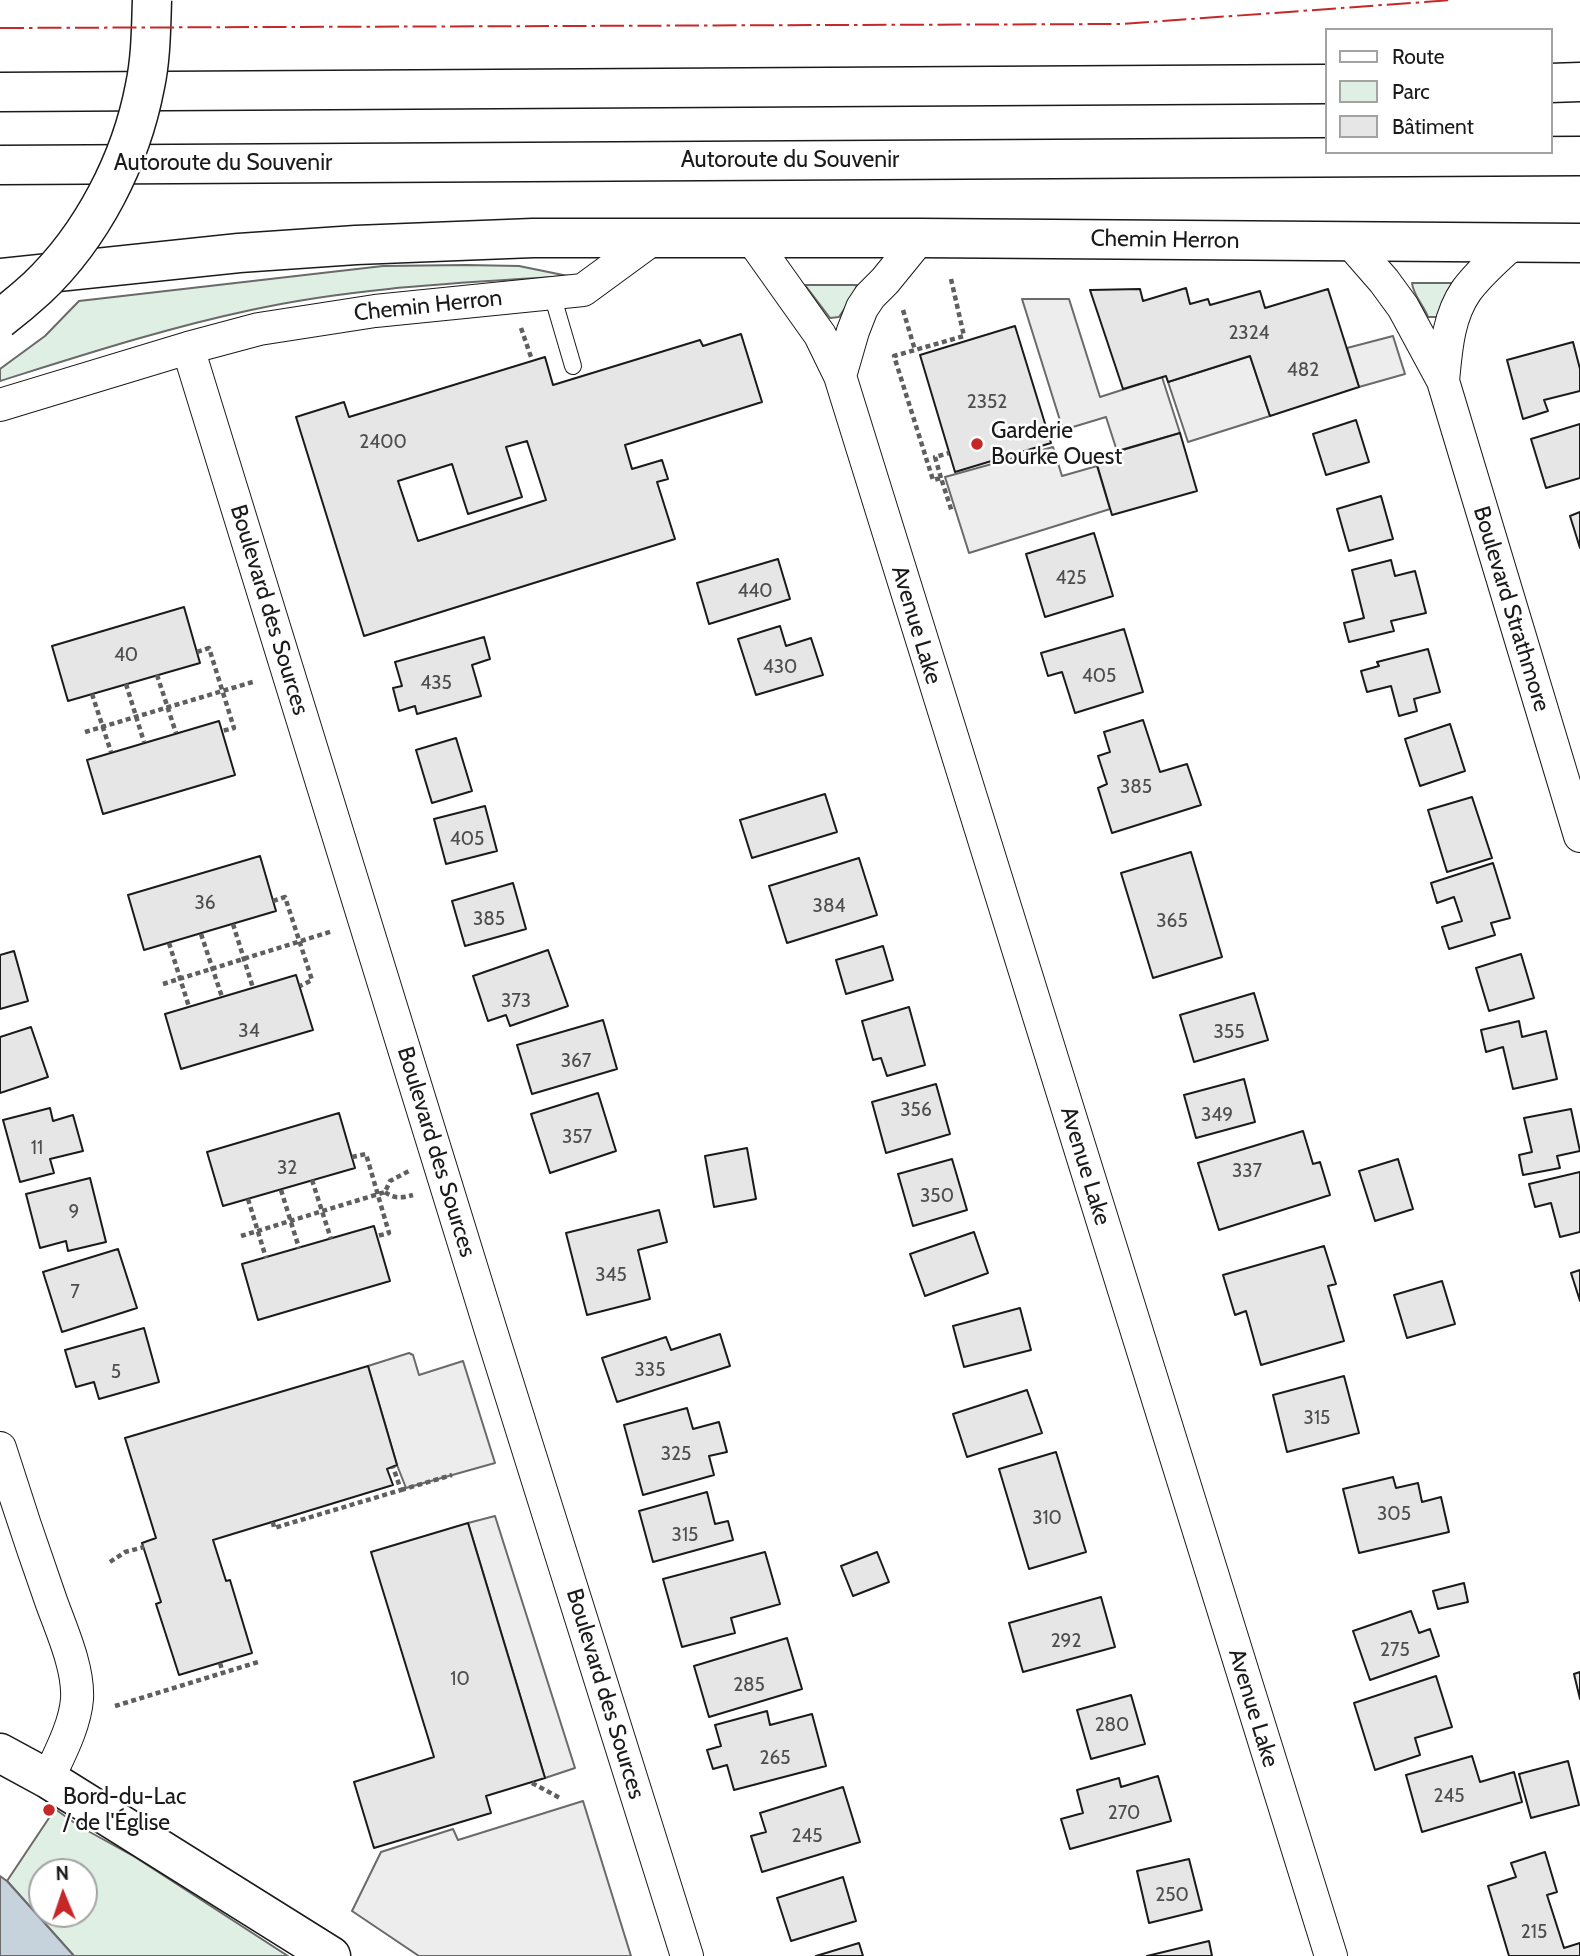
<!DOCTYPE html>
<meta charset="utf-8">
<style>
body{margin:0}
#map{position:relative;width:1580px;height:1956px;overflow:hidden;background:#fff;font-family:Cabin,sans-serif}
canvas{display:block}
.legend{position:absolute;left:1325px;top:28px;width:228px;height:126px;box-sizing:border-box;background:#fff;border:2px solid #a3a3a3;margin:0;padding:9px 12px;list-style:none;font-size:21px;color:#1a1a1a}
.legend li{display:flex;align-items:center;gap:14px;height:35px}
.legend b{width:35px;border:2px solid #a3a3a3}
.north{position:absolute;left:28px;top:1858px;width:70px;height:70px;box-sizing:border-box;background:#fff;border:2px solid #a3a3a3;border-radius:50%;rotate:358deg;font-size:19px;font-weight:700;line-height:28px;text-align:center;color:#1a1a1a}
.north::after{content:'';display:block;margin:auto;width:24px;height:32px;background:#c62828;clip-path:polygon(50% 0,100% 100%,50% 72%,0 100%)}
</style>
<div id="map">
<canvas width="1580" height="1956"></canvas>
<ul class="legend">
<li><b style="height:9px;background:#fff"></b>Route</li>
<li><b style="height:19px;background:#e0efe3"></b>Parc</li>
<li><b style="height:19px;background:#e6e6e6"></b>Bâtiment</li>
</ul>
<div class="north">N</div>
</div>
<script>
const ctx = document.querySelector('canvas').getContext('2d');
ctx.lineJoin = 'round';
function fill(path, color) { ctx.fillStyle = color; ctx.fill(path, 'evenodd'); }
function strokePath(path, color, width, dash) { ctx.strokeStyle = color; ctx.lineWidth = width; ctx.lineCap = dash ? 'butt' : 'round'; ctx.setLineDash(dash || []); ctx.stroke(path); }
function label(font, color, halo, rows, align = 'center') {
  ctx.font = font + ' Cabin,sans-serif'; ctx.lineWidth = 5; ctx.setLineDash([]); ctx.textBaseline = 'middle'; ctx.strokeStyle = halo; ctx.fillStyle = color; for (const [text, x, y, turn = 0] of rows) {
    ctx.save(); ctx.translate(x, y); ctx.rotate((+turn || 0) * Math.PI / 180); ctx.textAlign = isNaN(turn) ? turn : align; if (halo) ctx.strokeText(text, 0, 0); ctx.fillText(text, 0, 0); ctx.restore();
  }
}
const green = new Path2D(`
 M466,265L519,266L568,276C463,283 355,287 251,310C166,328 83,355 0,381V369L45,336L79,301L383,266Z
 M1412,283H1452C1450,295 1440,305 1437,317H1428C1424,306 1413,295 1412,283Z
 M805,285H857L853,296L839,317L830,318Z
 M55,1809L79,1826L135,1857L288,1956H74L7,1881ZM42,1872H84V1914H42Z`);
fill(green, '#e0efe3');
strokePath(green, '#6a6a6a', 2);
const parking = new Path2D(`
 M1022,299H1069L1100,397L1162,377L1180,433L1117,451L1106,417L1063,430Z
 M1393,336L1405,374L1359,387L1347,348Z
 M1250,356L1270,416L1188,442L1168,382Z
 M1053,447L1062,476L1097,466L1110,509L969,553L945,477Z
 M409,1353L413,1355L419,1375L463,1361L495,1463L406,1488L397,1465L368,1366Z
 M495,1516L575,1768L545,1778L468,1523Z
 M583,1801L631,1956H419L352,1911L381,1852L453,1829L458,1840Z`);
fill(parking, '#ededed');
strokePath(parking, '#6a6a6a', 2);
const water = new Path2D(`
 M0,1876L7,1881L74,1956H0Z`);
fill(water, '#c6d2dc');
strokePath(water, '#6a6a6a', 2);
const building = new Path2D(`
 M1186,288L1190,304L1208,299L1210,305L1260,291L1265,308L1328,289L1359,387L1270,416L1250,356L1168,382L1166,376L1123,389L1090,290L1140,289L1143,301Z
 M1015,326L1051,443L955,472L920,355Z
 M741,334L762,402L625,445L632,469L662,460L668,479L657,482L675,539L364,636L296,417L344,402L349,417L545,357L553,385L700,340L703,346ZM527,441L546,500L418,541L398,481L452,464L468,514L522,497L506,447Z
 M1573,342L1580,369V391L1544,400L1548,411L1523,419L1507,360Z
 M1356,420L1369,462L1326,475L1313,434Z
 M1580,424V478L1546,488L1531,439Z
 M1180,433L1197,491L1112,515L1095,458Z
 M1381,496L1393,539L1349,551L1337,509Z
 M1580,512V548L1570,516Z
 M1094,533L1113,596L1045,617L1026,554Z
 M778,559L790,599L709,624L697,583Z
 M1391,560L1395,576L1415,571L1426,613L1391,621L1394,631L1349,642L1344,623L1364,618L1352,570Z
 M184,607L200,663L68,701L52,646Z
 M780,626L786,646L811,638L823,675L756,695L738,639Z
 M1124,629L1143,692L1075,713L1062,672L1048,676L1041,653Z
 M484,637L490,659L472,665L481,696L417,714L415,706L399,711L393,688L402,686L395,662Z
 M1428,649L1440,692L1414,699L1417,711L1399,716L1391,686L1367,692L1361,671L1379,666L1377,662Z
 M1143,720L1160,772L1187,764L1201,805L1112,833L1098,788L1107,784L1098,756L1110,752L1104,732Z
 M219,721L235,775L103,814L87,760Z
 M1450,724L1465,771L1420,786L1405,739Z
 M456,738L472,791L432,803L416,750Z
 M825,794L837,832L752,858L740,820Z
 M1472,797L1492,858L1447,872L1428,810Z
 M485,806L497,851L446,864L434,819Z
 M1191,852L1222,957L1153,978L1121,873Z
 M260,856L276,911L144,950L128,895Z
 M859,858L877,915L787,943L769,886Z
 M1493,863L1510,918L1491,923L1495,935L1449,949L1442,927L1462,921L1454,897L1437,903L1431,883Z
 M513,883L526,929L465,946L452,901Z
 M883,946L893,980L846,994L836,960Z
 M548,950L568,1006L510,1026L506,1015L488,1021L473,976Z
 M14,951L28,1001L0,1009V955Z
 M1521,954L1534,998L1489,1011L1476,968Z
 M296,975L313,1030L181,1069L165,1014Z
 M1254,993L1268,1040L1194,1062L1180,1015Z
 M909,1007L925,1065L887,1076L881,1058L873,1060L862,1021Z
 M603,1020L617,1069L532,1094L517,1045Z
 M1519,1021L1522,1037L1546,1031L1557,1079L1513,1089L1503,1047L1486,1052L1481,1030Z
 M31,1027L48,1077L0,1093V1037Z
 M1244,1079L1255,1122L1196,1138L1184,1095Z
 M936,1084L950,1134L886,1153L872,1102Z
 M598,1093L616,1151L550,1173L531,1114Z
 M50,1108L53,1121L73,1115L83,1151L50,1159L54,1173L20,1182L3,1120Z
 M1571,1109L1580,1151L1557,1156L1560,1168L1523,1175L1519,1155L1532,1152L1524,1118Z
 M339,1113L355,1168L223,1206L207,1152Z
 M1303,1131L1313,1164L1320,1162L1330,1195L1219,1230L1198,1163Z
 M747,1148L756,1199L714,1207L705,1156Z
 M952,1159L967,1210L913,1226L898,1174Z
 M1398,1159L1413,1209L1375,1221L1359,1171Z
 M1580,1172V1232L1560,1237L1551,1203L1535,1207L1529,1184Z
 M90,1178L106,1242L68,1251L66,1241L40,1248L26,1194Z
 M659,1210L667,1242L638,1250L650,1299L587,1315L566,1233Z
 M374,1226L390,1281L258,1320L242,1264Z
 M974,1232L988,1273L925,1296L910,1254Z
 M1324,1246L1336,1284L1328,1286L1344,1341L1261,1365L1246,1311L1235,1315L1223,1275Z
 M118,1249L137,1308L62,1332L43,1272Z
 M1580,1270V1301L1571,1273Z
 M1442,1281L1455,1324L1407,1338L1394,1295Z
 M1020,1308L1031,1350L964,1367L953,1326Z
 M144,1328L159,1382L99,1399L94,1382L76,1387L65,1350Z
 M720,1334L730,1366L617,1402L602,1358L666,1337L671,1350Z
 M368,1366L397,1465L387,1469L393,1485L213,1540L226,1581L230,1580L252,1653L179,1675L156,1604L161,1602L142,1543L156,1538L125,1438Z
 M1344,1376L1359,1433L1287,1452L1273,1395Z
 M1027,1390L1042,1433L967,1457L953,1414Z
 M687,1408L693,1429L719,1422L727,1452L709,1456L714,1475L643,1495L624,1425Z
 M1056,1452L1086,1552L1029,1569L999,1469Z
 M1393,1477L1396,1488L1418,1483L1422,1502L1441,1497L1449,1532L1359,1553L1343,1489Z
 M707,1492L715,1524L728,1521L733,1540L653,1562L639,1511Z
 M468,1523L545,1778L486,1796L491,1813L374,1848L354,1782L434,1757L371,1552Z
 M765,1552L780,1604L731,1618L735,1633L682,1647L663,1579Z
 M877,1552L889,1582L853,1596L841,1566Z
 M1464,1583L1468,1602L1438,1609L1433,1591Z
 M1101,1597L1115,1647L1023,1672L1009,1623Z
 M1411,1611L1419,1633L1430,1629L1439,1656L1370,1680L1353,1631Z
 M787,1638L802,1689L709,1717L694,1666Z
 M1580,1672V1699L1574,1674Z
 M1436,1676L1452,1727L1415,1738L1420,1755L1375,1770L1354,1703Z
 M1131,1695L1145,1744L1091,1759L1077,1710Z
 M767,1711L770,1725L812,1714L826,1766L734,1790L727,1765L713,1769L707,1750L721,1746L715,1725Z
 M1472,1756L1480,1782L1514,1772L1522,1802L1422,1832L1406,1775Z
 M1568,1761L1579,1805L1531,1818L1519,1774Z
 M1158,1776L1171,1821L1070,1849L1061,1819L1083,1813L1077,1790L1119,1778L1121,1787Z
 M843,1787L860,1842L762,1872L751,1836L766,1832L760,1813Z
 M1545,1852L1557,1892L1547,1895L1564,1948L1580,1943V1956H1509L1488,1886L1516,1877L1511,1863Z
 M1189,1859L1202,1910L1149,1923L1137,1871Z
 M843,1877L856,1921L791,1941L777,1898Z
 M1209,1941L1212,1956H1147Z
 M859,1943L863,1956H816Z`);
fill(building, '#e6e6e6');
strokePath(building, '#1a1a1a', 2);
const service = new Path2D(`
 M554,292L556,308L573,366`);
const minor = new Path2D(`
 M751,238L820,335L840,376L1331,1956
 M1350,242L1384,281L1403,307L1443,381L1580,836
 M188,348L491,1331L687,1956
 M840,376L853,331L862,308L870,296L885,281L920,238
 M1443,381C1446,350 1448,317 1466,291C1479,273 1497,258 1513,243
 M0,405L188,348L259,329L375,311L583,290L654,238
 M0,1448C16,1499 33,1550 51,1601C61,1629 79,1668 77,1699C75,1726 59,1755 48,1779`);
const tertiary = new Path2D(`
 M0,1753L48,1779L331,1956`);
const secondary = new Path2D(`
 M0,278L239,253L356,245L533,238H920L1580,243`);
const motorway = new Path2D(`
 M1550,83L1580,82
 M0,92L1326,84
 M0,165L1580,156`);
strokePath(service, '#1a1a1a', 18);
strokePath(minor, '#1a1a1a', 34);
strokePath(tertiary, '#1a1a1a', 41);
strokePath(secondary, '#1a1a1a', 41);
strokePath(motorway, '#1a1a1a', 41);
strokePath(new Path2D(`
 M951,279L964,336L894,356L933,480L941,478L952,512
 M903,310L915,350
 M521,328L532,360
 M941,478L935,457L949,453
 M197,652L209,648L234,728L222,731
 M157,675L176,733
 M126,684L144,742
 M92,694L111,752
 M85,732L256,681
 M273,901L285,897L312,980L300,986
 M233,924L253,988
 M201,934L222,997
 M169,943L189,1007
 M163,984L333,931
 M352,1157L366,1154L389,1233L377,1236
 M312,1180L331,1239
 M281,1190L299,1248
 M385,1192C394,1199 402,1198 413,1195
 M248,1199L266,1258
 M241,1236L385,1192L390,1181L409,1171
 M401,1490L452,1475
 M273,1522L274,1528L401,1490L393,1467
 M110,1562L125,1552L144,1547
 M220,1663L223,1673
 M115,1706L258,1662
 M532,1783L560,1798`), '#5f5f5f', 4.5, [5, 3.5]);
strokePath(service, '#fff', 16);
strokePath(minor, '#fff', 32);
strokePath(tertiary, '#fff', 38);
strokePath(secondary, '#fff', 38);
strokePath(motorway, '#fff', 38);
const secondaryBridge = new Path2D(`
 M0,319C13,309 25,299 37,288C92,236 131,160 145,86C151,58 151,29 152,0`);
strokePath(secondaryBridge, '#1a1a1a', 41, []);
strokePath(secondaryBridge, '#fff', 38);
strokePath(new Path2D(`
 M0,28L1122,24L1452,0`), '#c62828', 2, [24, 5, 3.5, 5]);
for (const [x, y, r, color] of [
 [977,444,7,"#c62828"],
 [49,1810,7,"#c62828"]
]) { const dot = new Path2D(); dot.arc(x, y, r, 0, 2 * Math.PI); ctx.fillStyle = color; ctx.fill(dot); strokePath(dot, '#fff', 2.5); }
label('19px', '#4d4d4d', null, [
 ["2324",1249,333],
 ["482",1303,370],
 ["2352",987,402],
 ["2400",383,442],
 ["425",1071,578],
 ["440",755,591],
 ["40",126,655],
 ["430",780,667],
 ["405",1099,676],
 ["435",436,683],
 ["385",1136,787],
 ["405",467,839],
 ["36",205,903],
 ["384",829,906],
 ["385",489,919],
 ["365",1172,921],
 ["373",516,1001],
 ["34",249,1031],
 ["355",1229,1032],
 ["367",576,1061],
 ["356",916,1110],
 ["349",1217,1115],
 ["357",577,1137],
 ["11",37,1148],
 ["32",287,1168],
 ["337",1247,1171],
 ["350",937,1196],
 ["9",74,1212],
 ["345",611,1275],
 ["7",75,1292],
 ["335",650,1370],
 ["5",116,1372],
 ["315",1317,1418],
 ["325",676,1454],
 ["305",1394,1514],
 ["310",1047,1518],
 ["315",685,1535],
 ["292",1066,1641],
 ["275",1395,1650],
 ["10",460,1679],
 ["285",749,1685],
 ["280",1112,1725],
 ["265",775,1758],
 ["245",1449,1796],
 ["270",1124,1813],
 ["245",807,1836],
 ["250",1172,1895],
 ["215",1534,1932]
]);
label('23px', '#1a1a1a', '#fff', [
 ["Autoroute du Souvenir",790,160],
 ["Autoroute du Souvenir",223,163],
 ["Chemin Herron",1165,240,1],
 ["Chemin Herron",428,306,-6],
 ["Boulevard Strathmore",1511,609,73],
 ["Boulevard des Sources",269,610,73],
 ["Avenue Lake",916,625,73],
 ["Boulevard des Sources",436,1152,73],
 ["Avenue Lake",1085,1166,73],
 ["Boulevard des Sources",605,1694,73],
 ["Avenue Lake",1253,1708,73]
]);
label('23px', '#1a1a1a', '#fff', [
 ["Garderie",991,431],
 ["Bourke Ouest",991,457],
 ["Bord-du-Lac",63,1797],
 ["/ de l'Église",63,1823]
], 'left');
</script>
